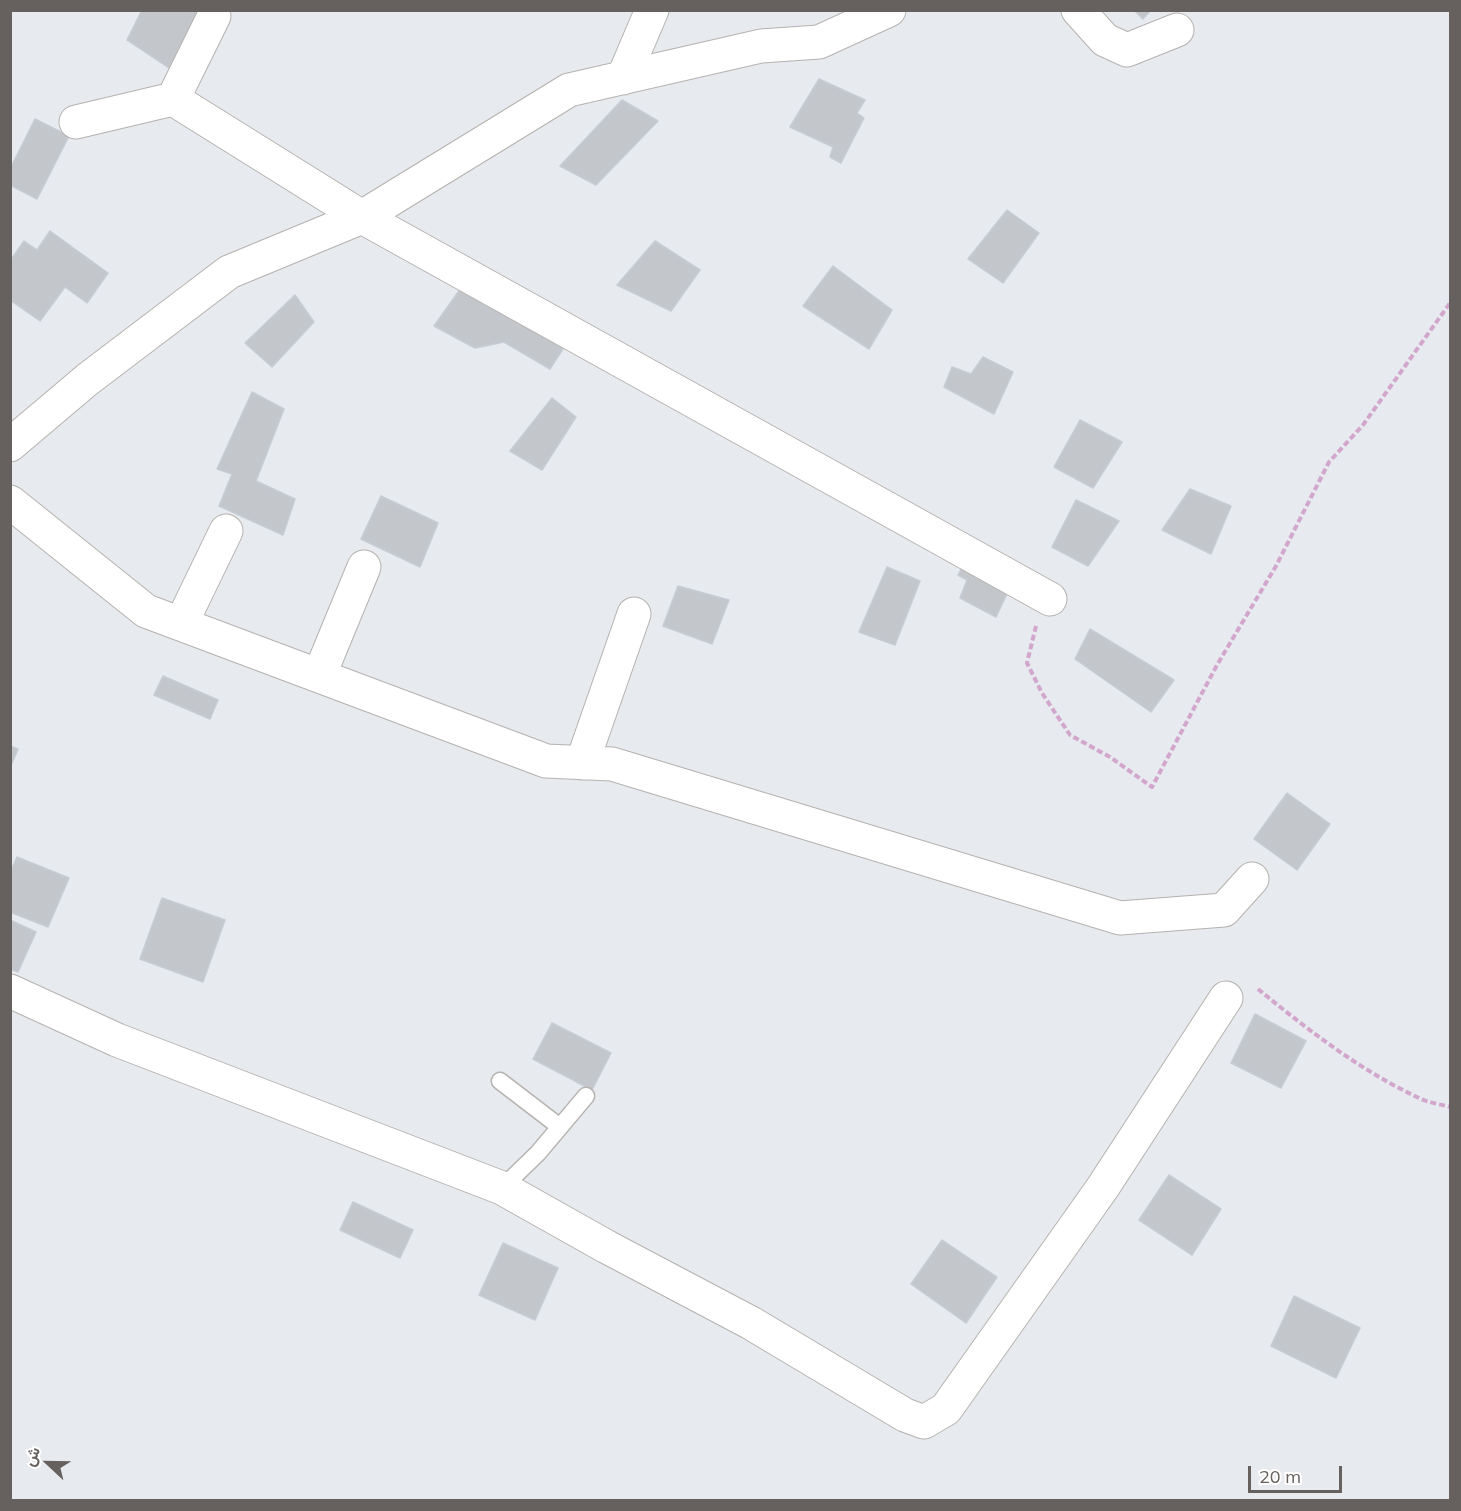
<!DOCTYPE html>
<meta charset="utf-8">
<style>
body{margin:0}
#map{position:relative;width:1461px;height:1511px;overflow:hidden;background:#e7eaef;font-family:Mulish,Vazirmatn,sans-serif}
canvas{display:block}
.frame{position:absolute;inset:0;border:12px solid #66615e;pointer-events:none}
.north{position:absolute;left:18px;top:1433px;width:60px;height:60px;-webkit-text-stroke:4px #fff;paint-order:stroke;rotate:292deg;font-size:16px;font-weight:700;line-height:24px;text-align:center;color:#66615e}
.north::after{content:'';display:block;margin:auto;width:21px;height:27px;background:#66615e;clip-path:polygon(50% 0,100% 100%,50% 72%,0 100%)}
.scale{position:absolute;left:1248px;top:1466px;width:94px;height:27px;box-sizing:border-box;border:3px solid #66615e;border-top:0;padding-left:8px;font-size:18px;line-height:21px;white-space:nowrap;color:#66615e;-webkit-text-stroke:4px #fff;paint-order:stroke}
</style>
<div id="map">
<canvas width="1461" height="1511"></canvas>
<div class="frame"></div>
<div class="north">ش</div>
<div class="scale">20 m</div>
</div>
<script>
const ctx = document.querySelector('canvas').getContext('2d');
ctx.lineJoin = 'round';
function fill(path, color) { ctx.fillStyle = color; ctx.fill(path, 'evenodd'); }
function strokePath(path, color, width, dash) { ctx.strokeStyle = color; ctx.lineWidth = width; ctx.lineCap = dash ? 'butt' : 'round'; ctx.setLineDash(dash || []); ctx.stroke(path); }
const building = new Path2D(`
 M142,10H199L169,68L127,40Z
 M1134,10H1151L1143,19Z
 M819,79L865,100L857,113L864,118L841,163L830,157L833,147L790,127Z
 M622,100L658,121L596,185L560,166Z
 M35,119L69,136L37,199L10,185V169Z
 M1007,210L1039,233L1003,283L968,259Z
 M50,231L108,273L87,303L65,287L40,321L10,300V261L24,241L37,250Z
 M655,241L700,270L671,311L617,285Z
 M833,266L892,310L869,349L803,306Z
 M466,281L568,341L550,369L504,342L475,348L434,326Z
 M295,295L314,322L272,367L245,343Z
 M983,357L1013,372L994,414L944,387L952,367L971,374Z
 M252,392L284,409L256,481L295,499L283,535L219,506L232,474L217,469Z
 M552,398L576,417L542,470L510,451Z
 M1080,420L1122,442L1093,488L1054,467Z
 M1190,489L1231,506L1211,554L1162,530Z
 M381,496L438,523L420,567L361,539Z
 M1076,500L1119,521L1088,566L1052,547Z
 M965,562L1007,594L996,617L960,598L967,580L958,575Z
 M887,567L920,581L895,645L859,632Z
 M678,586L729,600L712,644L663,626Z
 M1090,629L1174,680L1151,712L1075,659Z
 M163,676L218,700L210,719L154,695Z
 M10,746L18,749L10,768Z
 M1287,793L1330,824L1297,870L1254,839Z
 M17,857L69,878L48,927L10,912V873Z
 M162,898L225,920L203,982L140,959Z
 M10,920L36,932L18,972L10,969Z
 M1255,1014L1306,1041L1281,1088L1231,1063Z
 M552,1023L611,1053L592,1090L533,1059Z
 M1169,1175L1221,1209L1192,1255L1139,1220Z
 M353,1202L413,1230L400,1258L340,1230Z
 M942,1240L997,1277L966,1323L911,1284Z
 M503,1243L558,1268L535,1320L479,1295Z
 M1294,1296L1360,1328L1336,1378L1271,1346Z`);
fill(building, '#c3c7cb');
strokePath(building, '#c5ccd4', 1.5);
const lane = new Path2D(`
 M500,1081L560,1127
 M502,1188L538,1153L586,1096`);
const street = new Path2D(`
 M1078,10L1105,40L1127,50L1177,30
 M623,78L652,10
 M173,99L214,16
 M76,122L173,99L362,217L1050,599
 M10,445L88,379L229,272L362,217L569,90L761,46L819,42L889,10
 M10,502L146,611L546,761L612,764L1120,918L1224,910L1252,879
 M181,624L226,531
 M319,676L364,567
 M582,763L634,614
 M10,991L117,1040L502,1188L607,1247L751,1323L905,1415L924,1422L946,1409L1103,1187L1226,998`);
strokePath(lane, '#b5b2af', 19);
strokePath(street, '#b5b2af', 35);
strokePath(new Path2D(`
 M1036,626L1027,663L1042,693L1070,735L1110,757L1152,787L1217,665L1276,566L1329,462L1363,425L1450,303
 M1258,989C1308,1030 1361,1071 1419,1098C1429,1103 1440,1104 1450,1107`), '#d2a6cd', 4, [6, 3]);
strokePath(lane, '#fff', 16);
strokePath(street, '#fff', 33);
</script>
